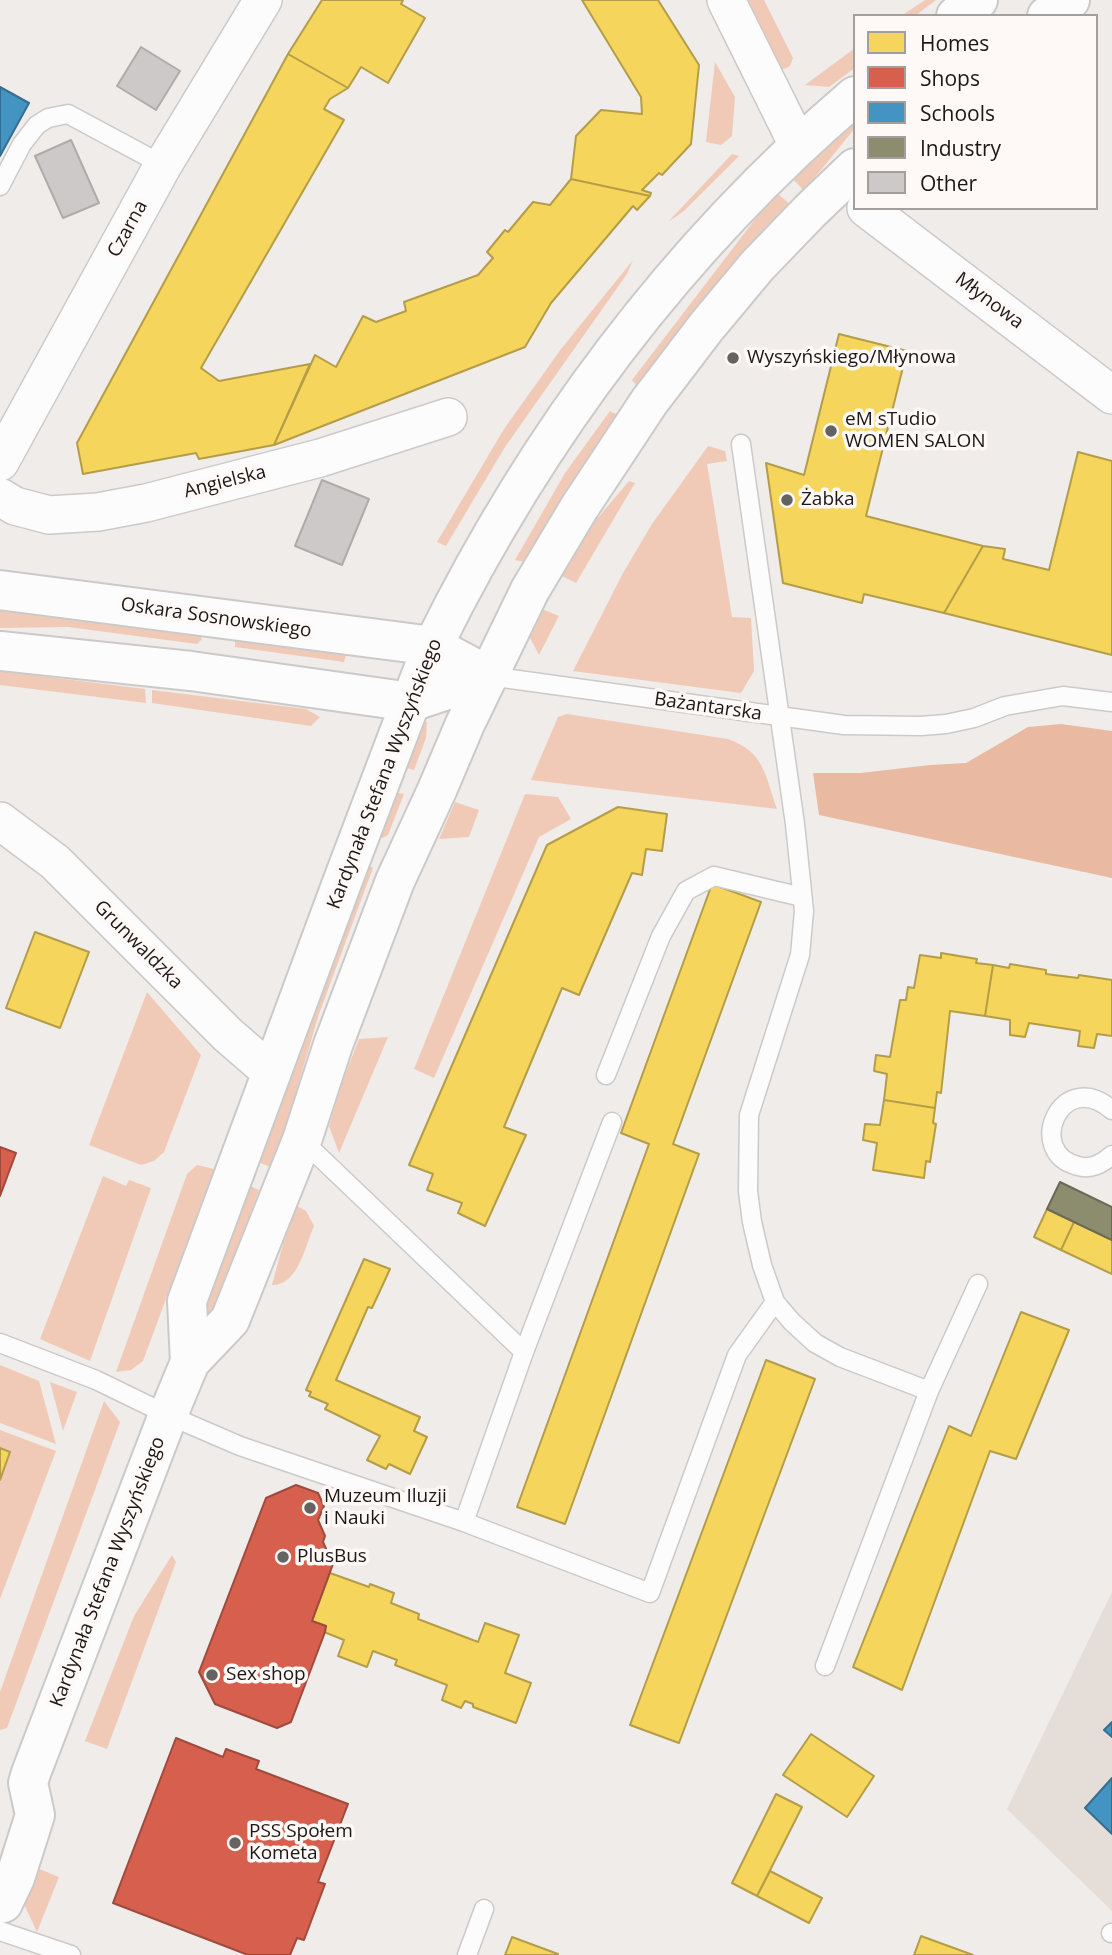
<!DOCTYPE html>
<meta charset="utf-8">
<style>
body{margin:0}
#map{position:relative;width:1112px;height:1955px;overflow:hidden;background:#efecea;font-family:"Open Sans",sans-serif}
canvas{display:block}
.legend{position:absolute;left:853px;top:14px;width:245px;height:196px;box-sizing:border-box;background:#fef8f6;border:2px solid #a39f9d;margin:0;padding:9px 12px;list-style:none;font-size:21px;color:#1b1918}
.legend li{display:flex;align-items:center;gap:14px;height:35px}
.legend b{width:35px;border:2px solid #a39f9d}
</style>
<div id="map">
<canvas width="1112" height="1955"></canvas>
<ul class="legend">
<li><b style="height:19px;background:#f6d55c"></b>Homes</li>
<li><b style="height:19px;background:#d6604d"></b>Shops</li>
<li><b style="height:19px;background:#4393c3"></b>Schools</li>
<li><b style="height:19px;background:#8c8c6e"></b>Industry</li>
<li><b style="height:19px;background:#ccc9c8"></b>Other</li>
</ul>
</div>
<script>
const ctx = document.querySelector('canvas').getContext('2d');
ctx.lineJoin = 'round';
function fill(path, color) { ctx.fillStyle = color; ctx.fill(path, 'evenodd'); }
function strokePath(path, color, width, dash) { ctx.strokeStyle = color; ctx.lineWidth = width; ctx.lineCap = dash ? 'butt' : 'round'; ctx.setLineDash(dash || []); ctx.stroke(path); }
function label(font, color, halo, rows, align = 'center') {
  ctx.font = font + ' "Open Sans",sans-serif'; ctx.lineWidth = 7; ctx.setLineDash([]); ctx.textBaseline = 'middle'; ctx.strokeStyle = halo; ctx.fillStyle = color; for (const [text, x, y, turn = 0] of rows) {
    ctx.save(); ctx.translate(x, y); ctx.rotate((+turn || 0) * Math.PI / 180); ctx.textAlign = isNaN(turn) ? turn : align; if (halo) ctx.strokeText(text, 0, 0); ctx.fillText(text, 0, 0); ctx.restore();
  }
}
fill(new Path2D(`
 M1112,1592V1911L1007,1809Z`), '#e5ddd8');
fill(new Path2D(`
 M746,0H764L793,58L790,66L782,70Z
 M925,0H936L915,16H901Z
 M855,48V68L829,87L805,85Z
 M715,62L735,97L732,136L721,145L706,142Z
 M855,117V128L804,191L791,177Z
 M732,154L739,156L684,211L668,222Z
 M776,192L792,206L636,385L632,380Z
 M633,260L627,274L505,447L446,546L437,542L504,429L561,349Z
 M610,411L616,414V416L525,562L515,560L565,473Z
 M708,446L725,451L727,461L707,464L732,617L751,618L754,671L741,693L573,671L623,573L652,524Z
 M629,481L635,483L576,583L560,575L579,540Z
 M0,609L199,633L202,639L197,644L68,627L0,628Z
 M542,609L559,616L539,655L530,638Z
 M235,637L347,652L344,662L235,647Z
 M0,671L145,689L146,703L0,685Z
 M152,690L306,709L320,717L311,726L152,703Z
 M567,714L728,739C765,752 765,776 777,809L531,780L558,717Z
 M422,722H427L426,738L414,770L404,767Z
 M394,792L404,794L388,835L382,838L378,833Z
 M525,794L558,797L571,819L539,837L434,1078L414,1069Z
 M455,802L479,810L469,837L439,839Z
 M367,865L373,868L319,1014L285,1129L270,1167L256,1161Z
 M147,992L201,1055L164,1152L154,1161L141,1165L89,1145Z
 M388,1037L339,1153L329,1126L342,1083L359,1039Z
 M197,1165L214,1169L143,1361L131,1370L116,1372L187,1174Z
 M103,1176L126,1186L129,1180L151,1188L90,1361L40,1339Z
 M246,1184L259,1190L213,1314L202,1310Z
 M297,1206L306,1211L314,1226C305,1246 298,1286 272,1285L283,1244Z
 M0,1365L39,1381L56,1444L0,1423Z
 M50,1382L77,1392L63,1431Z
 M104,1401L120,1422L7,1728L0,1730V1692Z
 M0,1430L56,1451L0,1599V1480L10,1452L0,1448Z
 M172,1555L176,1562L107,1749L85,1741L134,1616Z
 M37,1868L59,1877L37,1932L24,1904Z`), '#f1cab7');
fill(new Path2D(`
 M1061,724L1112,731V878L819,815L813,773H861L930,765L966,763L1028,727Z`), '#e9b9a2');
const homes = new Path2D(`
 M322,0H403L401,4L425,18L388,83L361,67L348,88L288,54Z
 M582,0H658L699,65L691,144L662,175L659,173L642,190L651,193L650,196L571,179L576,136L601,110L642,114L641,97Z
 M288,54L348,88L330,99L324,109L344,120L201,368L219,381L310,364L274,445L199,459L196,453L83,474L77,443Z
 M571,179L650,196L637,210L633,206L551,303L525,347L274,445L315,355L336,367L363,316L376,322L406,311L404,302L478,275L493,258L487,252L505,230L508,232L533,202L550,205Z
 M839,334L907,351L866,516L983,546L944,613L864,594L862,603L783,583L766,463L804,475Z
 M1078,452L1112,461V655L944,613L983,546L1005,549L1003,559L1049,570Z
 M618,807L667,814L662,851L646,849L642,875L632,873L579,995L562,988L504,1127L526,1135L485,1226L458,1213L462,1203L427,1190L433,1174L409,1165L547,845Z
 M712,884L761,902L673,1144L699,1154L565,1524L517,1507L649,1144L621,1133Z
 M35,932L89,952L60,1028L6,1008Z
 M941,953L977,959L976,963L993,965L985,1016L950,1011L941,1093L937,1092L935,1108L884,1100L887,1074L874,1071L876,1055L890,1057L900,1000H906L908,987L914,988L920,955L941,958Z
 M1010,964L1046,970V974L1078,978L1079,975L1112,980V1036L1097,1034L1094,1048L1078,1046L1080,1031L1029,1023L1025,1037L1010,1035V1020L985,1016L993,965L1009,968Z
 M884,1100L935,1108L933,1123L936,1124L930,1162L926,1161L924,1178L873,1170L877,1143L863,1140L865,1124L880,1125Z
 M1047,1209L1074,1222L1061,1250L1034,1237Z
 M1074,1222L1112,1240V1274L1061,1250Z
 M364,1259L390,1269L372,1308L368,1307L336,1380L420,1417L414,1431L427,1437L410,1474L389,1464L386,1469L367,1460L380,1436L325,1409L328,1404L309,1396L311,1392L306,1390Z
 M1021,1312L1069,1330L1016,1459L990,1451L902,1690L853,1667L949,1426L971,1436Z
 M766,1360L815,1379L679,1743L630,1725Z
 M0,1448L10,1452L0,1480Z
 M330,1573L369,1587L370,1584L394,1593L391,1603L419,1614L418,1619L478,1642L485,1623L519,1635L505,1673L531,1683L516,1723L473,1707V1704L465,1701L461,1708L442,1700L447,1685L395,1665L397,1660L373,1651L367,1667L338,1656L344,1640L324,1632L326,1626L312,1621Z
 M811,1734L874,1776L847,1817L783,1775Z
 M776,1794L802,1807L757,1896L732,1883Z
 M770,1871L822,1898L809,1923L757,1896Z
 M921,1936L973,1955H914Z
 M512,1937L558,1954V1955H505Z`);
fill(homes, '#f6d55c');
strokePath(homes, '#b49d48', 2);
const shops = new Path2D(`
 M0,1147L16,1153L0,1196Z
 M296,1485L318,1493L324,1506L318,1520L325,1536L323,1542L333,1564L312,1621L326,1626L325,1632L291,1722L277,1728L215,1704L199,1672L266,1498Z
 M176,1738L223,1757L226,1749L259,1761L256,1769L348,1804L318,1882L325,1884L304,1940L297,1938L290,1955H248L113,1903Z`);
fill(shops, '#d6604d');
strokePath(shops, '#9e4b3d', 2);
const schools = new Path2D(`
 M0,87L29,103L0,156Z
 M1112,1722V1737L1104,1730Z
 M1112,1778V1834L1085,1808Z`);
fill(schools, '#4393c3');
strokePath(schools, '#376e90', 2);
const industry = new Path2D(`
 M1060,1182L1112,1207V1240L1047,1209Z`);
fill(industry, '#8c8c6e');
strokePath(industry, '#6a6a54', 2);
const building = new Path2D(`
 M141,47L180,71L156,110L117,86Z
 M71,140L99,203L63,218L35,156Z
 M322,480L369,499L342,565L295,546Z`);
fill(building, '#ccc9c8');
strokePath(building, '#aeacaa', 2);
const lane = new Path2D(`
 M0,186L22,144L37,125L48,118L68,114L163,165
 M741,444L795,824L804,911L800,955L749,1115L748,1191L752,1222L762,1265L775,1302L792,1322L815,1343L840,1357L929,1391
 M489,676L844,725L921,726L946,724L974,718L1005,706L1063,696L1112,702
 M606,1075L661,936L686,891L714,876L802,897
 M1112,1110C1061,1066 1024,1153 1078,1166C1091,1170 1102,1164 1112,1155
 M302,1140L524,1352
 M0,1343L96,1380L168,1415L240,1446L464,1522L650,1593L737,1355L775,1302
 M464,1522L524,1352L612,1122
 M825,1666L929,1391L978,1284
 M0,1931L71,1955
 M1111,1933H1112
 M467,1955L484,1909`);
const street = new Path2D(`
 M726,0L798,145
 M866,208L1112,395
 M0,462L163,165L263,0
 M0,497L15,506L49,515L98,512L146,503L320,458L448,417
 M0,821L55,862L228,1035L272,1073`);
const secondary = new Path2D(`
 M956,16L978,0
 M1047,16L1070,0
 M0,590L433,646L489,676
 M0,651L191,671L411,702L489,676
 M190,1362L187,1301C239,1161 291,1020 343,880C365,823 386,766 408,709C417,687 424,665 434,644C537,435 678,247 855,96
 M0,1904L3,1903L15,1878L35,1815L28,1783L31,1773L168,1415L190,1362L230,1320L302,1140L333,1045L395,881L437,790L465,724L530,590L579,508L649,402L707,326L757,266L810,211L855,168`);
strokePath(lane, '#cccac9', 21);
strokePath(street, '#cccac9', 40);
strokePath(secondary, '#cccac9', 42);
strokePath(lane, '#fdfcfc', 18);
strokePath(street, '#fdfcfc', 37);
strokePath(secondary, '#fdfcfc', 38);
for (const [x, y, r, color] of [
 [733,358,7,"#656362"],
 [831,431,7,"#656362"],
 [787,500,7,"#656362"],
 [310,1508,7,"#656362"],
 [283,1557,7,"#656362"],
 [212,1675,7,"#656362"],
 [235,1843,7,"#656362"]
]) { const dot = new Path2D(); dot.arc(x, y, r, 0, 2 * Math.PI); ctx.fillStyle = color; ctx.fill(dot); strokePath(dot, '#fef8f6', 2.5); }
label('19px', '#1b1918', '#fef8f6', [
 ["Czarna",128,229,-61],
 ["Młynowa",989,301,37],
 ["Angielska",225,482,-14],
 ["Oskara Sosnowskiego",216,618,8],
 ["Bażantarska",708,707,8],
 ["Kardynała Stefana Wyszyńskiego",385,774,-69],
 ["Grunwaldzka",138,945,45],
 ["Kardynała Stefana Wyszyńskiego",108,1572,-69]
]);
label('19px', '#1b1918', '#fef8f6', [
 ["Wyszyńskiego/Młynowa",747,358],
 ["eM sTudio",845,420],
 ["WOMEN SALON",845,442],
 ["Żabka",801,500],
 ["Muzeum Iluzji",324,1497],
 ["i Nauki",324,1519],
 ["PlusBus",297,1557],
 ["Sex shop",226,1675],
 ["PSS Społem",249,1832],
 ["Kometa",249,1854]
], 'left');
</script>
